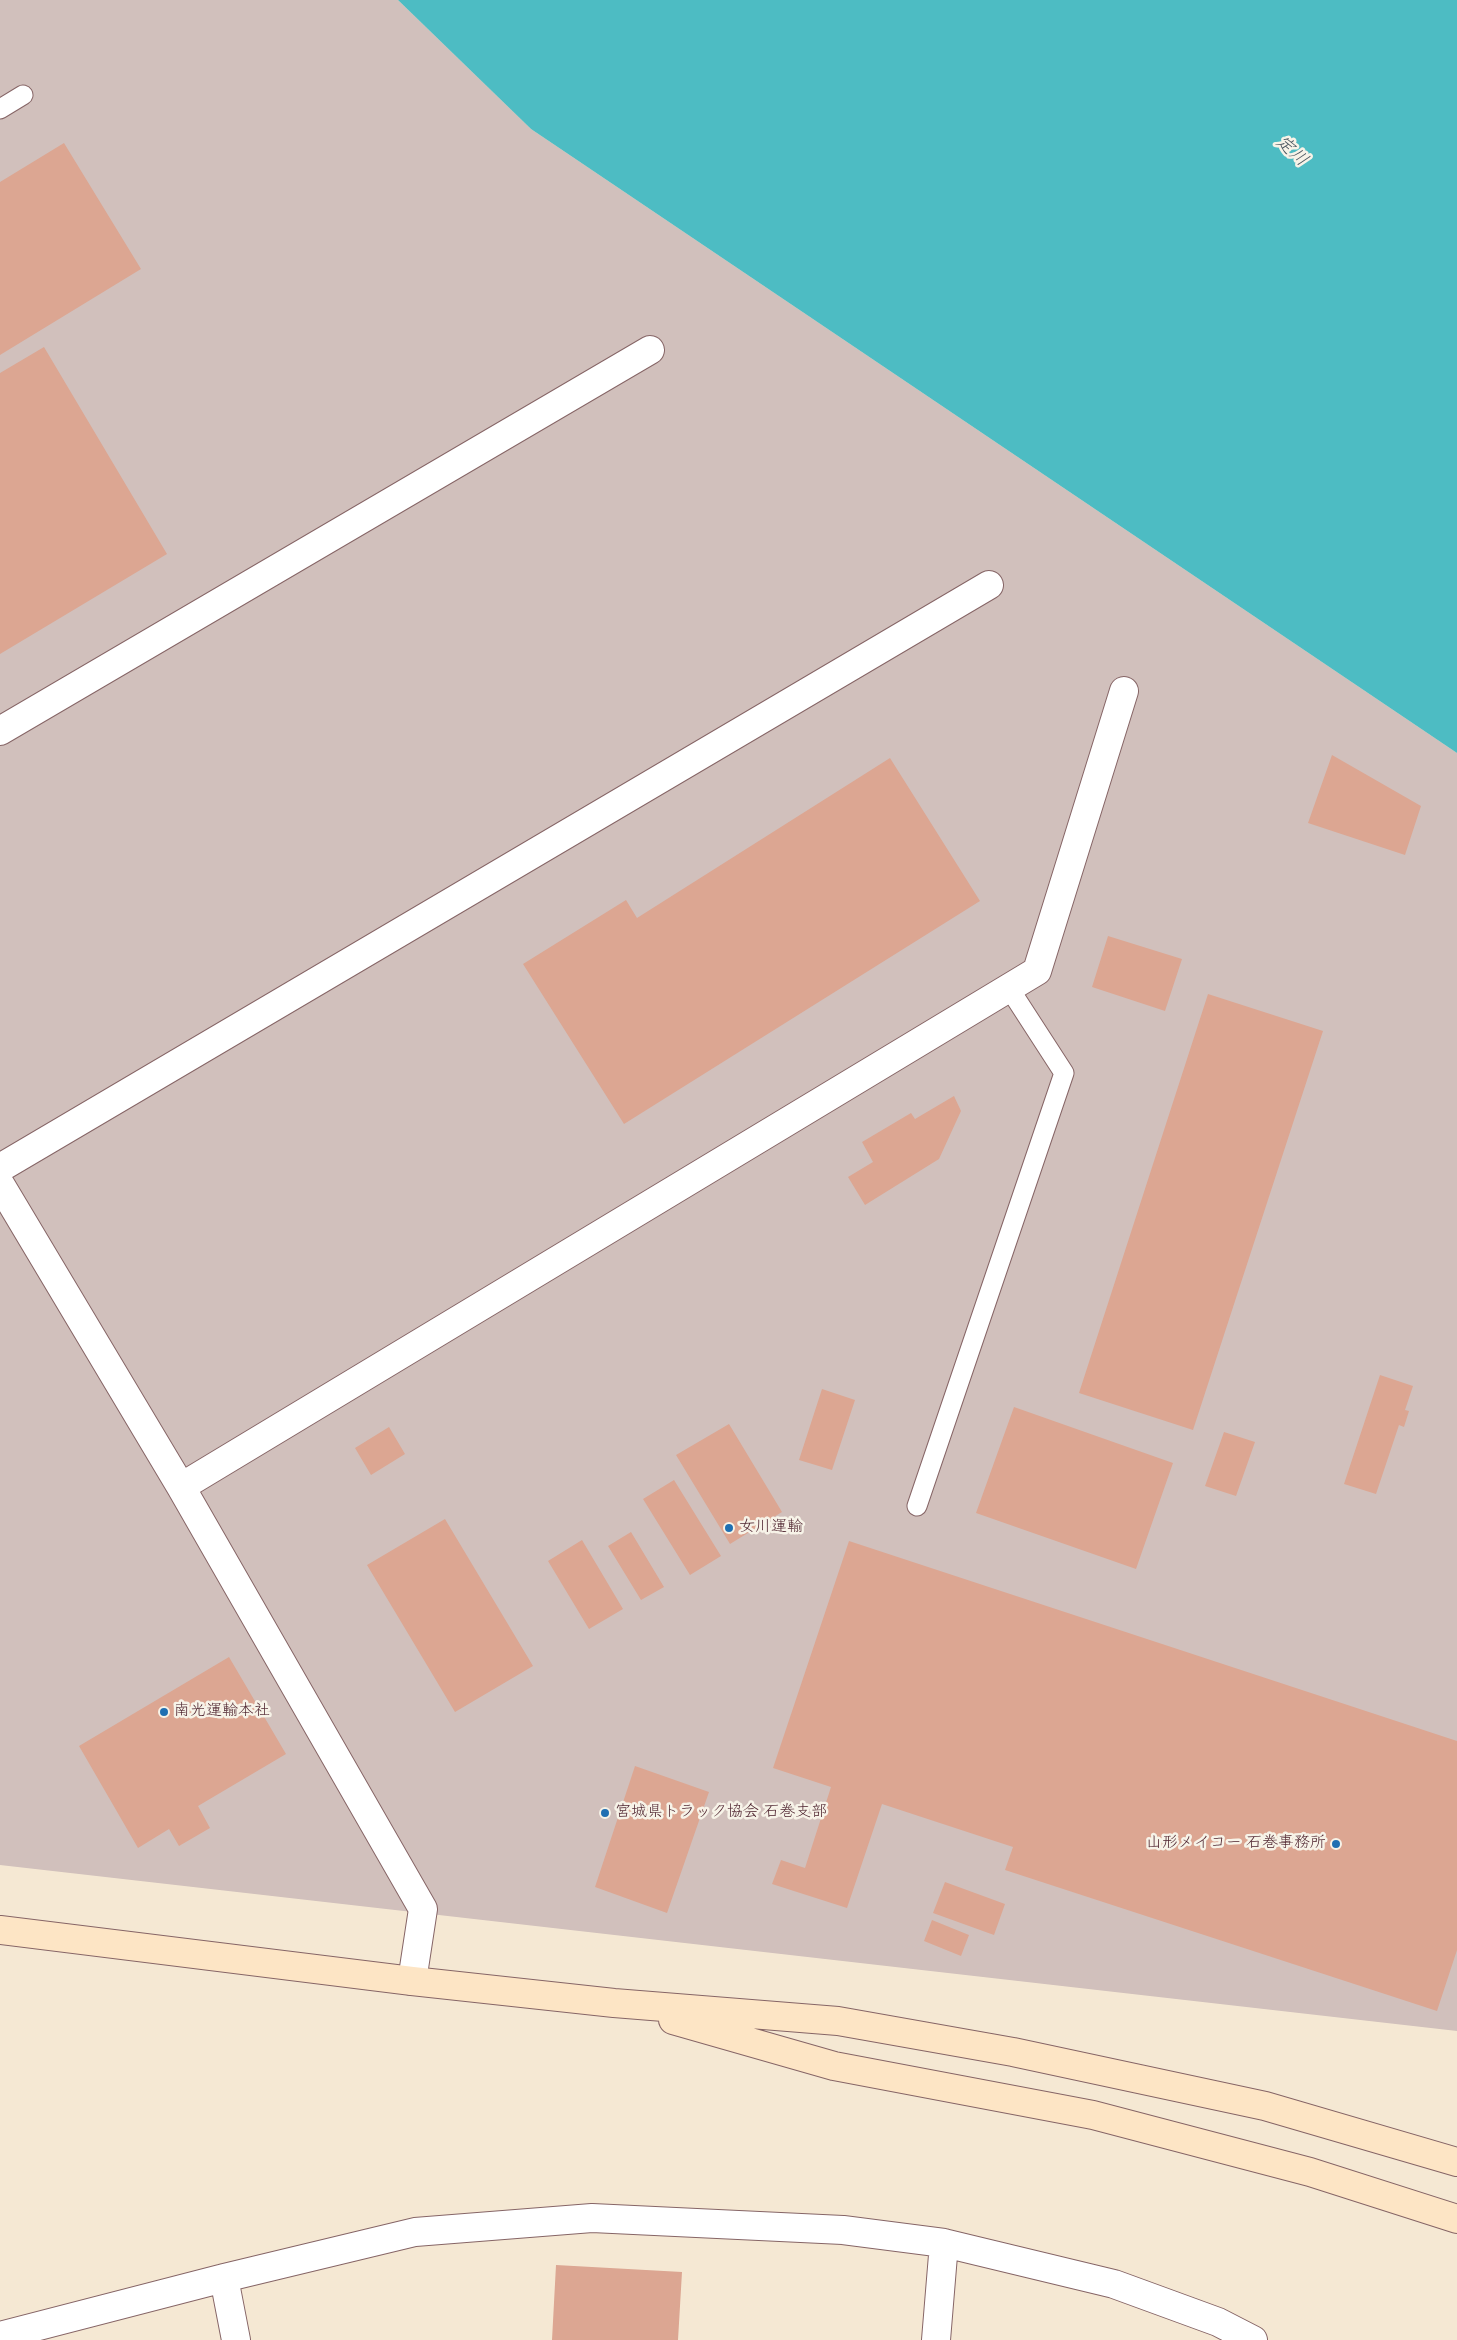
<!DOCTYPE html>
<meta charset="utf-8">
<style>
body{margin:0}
canvas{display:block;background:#f5e8d3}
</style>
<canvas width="1457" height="2340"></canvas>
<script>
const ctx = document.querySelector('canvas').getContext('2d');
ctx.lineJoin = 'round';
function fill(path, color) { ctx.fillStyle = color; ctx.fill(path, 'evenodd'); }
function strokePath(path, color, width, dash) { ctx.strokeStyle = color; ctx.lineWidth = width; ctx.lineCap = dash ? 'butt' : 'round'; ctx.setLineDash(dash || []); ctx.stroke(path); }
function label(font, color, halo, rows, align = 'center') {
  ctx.font = font + ' Mynerve,"Klee One",sans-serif'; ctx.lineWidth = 5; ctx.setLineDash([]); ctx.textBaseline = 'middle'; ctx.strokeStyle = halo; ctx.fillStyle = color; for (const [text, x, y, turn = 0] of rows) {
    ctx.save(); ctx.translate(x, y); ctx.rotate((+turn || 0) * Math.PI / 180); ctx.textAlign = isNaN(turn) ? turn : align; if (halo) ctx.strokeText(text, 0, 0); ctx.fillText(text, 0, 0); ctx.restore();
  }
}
fill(new Path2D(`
 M0,0H398L531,129L1457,753V2031L0,1865Z`), '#d1c0bc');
fill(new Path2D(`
 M398,0H1457V753L531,129Z`), '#4dbcc3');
fill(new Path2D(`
 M64,143L141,269L0,355V182Z
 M44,347L167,554L0,654V373Z
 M1332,755L1421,806L1405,855L1308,823Z
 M890,758L980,901L624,1124L523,964L626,900L637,918Z
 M1108,936L1182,959L1165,1011L1092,987Z
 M1208,994L1323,1031L1193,1430L1079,1393Z
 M954,1096L961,1111L939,1159L865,1205L848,1177L873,1162L862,1142L911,1113L915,1119Z
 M1380,1375L1413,1386L1405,1410L1409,1411L1404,1427L1399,1425L1376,1494L1344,1484Z
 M822,1389L855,1400L832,1470L799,1460Z
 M1014,1407L1173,1463L1136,1569L976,1513Z
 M729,1424L782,1512L730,1544L676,1455Z
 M389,1427L405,1454L371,1475L355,1448Z
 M1224,1432L1255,1442L1236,1496L1205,1486Z
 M674,1480L721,1556L690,1575L643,1499Z
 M445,1519L533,1666L455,1712L367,1565Z
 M631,1532L664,1587L641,1600L608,1546Z
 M582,1540L623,1609L589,1629L548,1561Z
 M849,1541L1457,1741V1950L1437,2011L1005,1870L1013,1847L882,1804L847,1908L772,1884L781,1860L805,1868L831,1787L773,1768Z
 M229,1657L286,1754L198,1806L210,1828L179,1846L169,1829L138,1848L79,1746Z
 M635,1766L709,1792L667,1913L595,1887Z
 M945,1882L1005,1904L994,1935L933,1913Z
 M932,1920L969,1935L961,1956L924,1941Z
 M556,2265L682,2272L678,2340H552Z`), '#dca692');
const lane = new Path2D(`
 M0,109L23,95
 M917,1506L1064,1073L1009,988`);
const street = new Path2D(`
 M0,731L650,350
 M0,1168L989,585
 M0,1184L181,1487L423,1909L412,1981
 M181,1487L1037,971L1124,691
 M224,2278L236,2340
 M0,2336L224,2278L415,2232L592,2218L843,2230L944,2243L1114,2284L1218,2322L1253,2340
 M936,2340L944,2243`);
const secondary = new Path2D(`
 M0,1930L412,1981L614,2003L838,2021L1013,2052L1265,2106L1457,2162
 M673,2020L834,2066L1093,2115L1310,2172L1457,2219`);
strokePath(lane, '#866566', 21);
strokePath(street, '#866566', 30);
strokePath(secondary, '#866566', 30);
strokePath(lane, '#fff', 19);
strokePath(street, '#fff', 28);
strokePath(secondary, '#fde5c5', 28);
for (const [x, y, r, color] of [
 [729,1528,5,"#1f6fb2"],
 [164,1712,5,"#1f6fb2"],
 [605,1813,5,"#1f6fb2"],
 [1336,1844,5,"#1f6fb2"]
]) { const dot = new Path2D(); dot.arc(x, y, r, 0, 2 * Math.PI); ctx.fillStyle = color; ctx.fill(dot); strokePath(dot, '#f7f3e8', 2); }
label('16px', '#4a1f2b', '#f7f3e8', [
 ["女川運輸",739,1528],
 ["南光運輸本社",174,1712],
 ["宮城県トラック協会 石巻支部",615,1813],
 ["山形メイコー 石巻事務所",1326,1844,"right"]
], 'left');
label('italic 18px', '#4b5660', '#f7f3e8', [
 ["定川",1291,152,42]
]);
</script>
